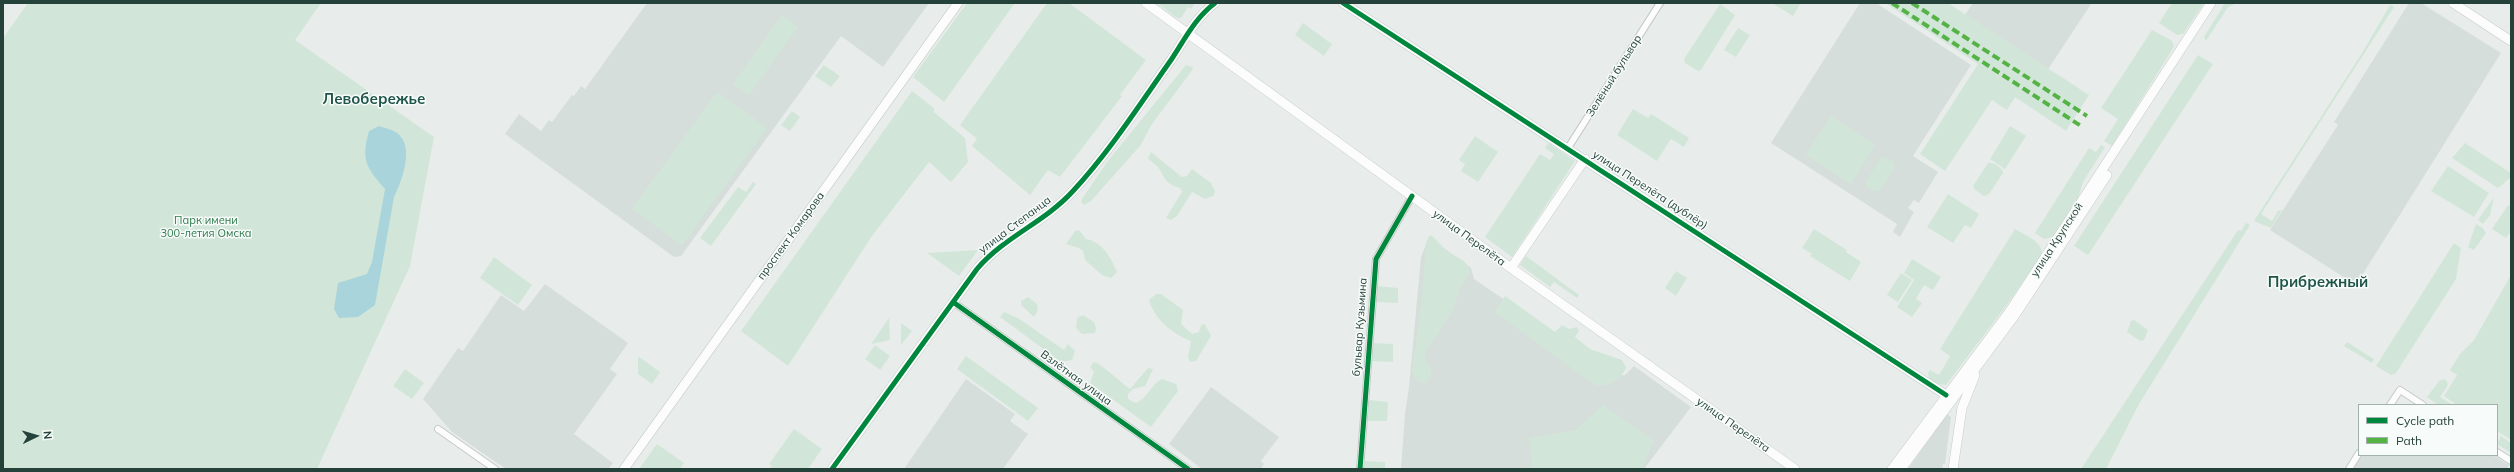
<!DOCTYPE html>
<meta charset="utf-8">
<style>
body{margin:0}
#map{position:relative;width:2514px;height:472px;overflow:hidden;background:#e8edeb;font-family:Mulish,sans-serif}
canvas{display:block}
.frame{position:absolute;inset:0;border:4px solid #24423a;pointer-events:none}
.legend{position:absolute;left:2358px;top:404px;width:140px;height:52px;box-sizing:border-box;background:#f7fbf9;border:1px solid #a3b1ad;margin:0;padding:5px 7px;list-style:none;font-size:12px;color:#24423a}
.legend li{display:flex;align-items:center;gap:8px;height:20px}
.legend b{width:20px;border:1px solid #a3b1ad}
.north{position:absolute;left:16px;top:416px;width:40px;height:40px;-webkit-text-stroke:3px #f7fbf9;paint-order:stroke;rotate:85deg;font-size:11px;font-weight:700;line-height:16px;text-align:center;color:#24423a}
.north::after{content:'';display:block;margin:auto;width:14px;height:18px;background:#24423a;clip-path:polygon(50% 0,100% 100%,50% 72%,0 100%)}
</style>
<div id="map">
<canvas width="2514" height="472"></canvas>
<div class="frame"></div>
<ul class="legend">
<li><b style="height:5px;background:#00873e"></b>Cycle path</li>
<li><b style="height:5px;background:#55b346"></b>Path</li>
</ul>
<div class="north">N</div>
</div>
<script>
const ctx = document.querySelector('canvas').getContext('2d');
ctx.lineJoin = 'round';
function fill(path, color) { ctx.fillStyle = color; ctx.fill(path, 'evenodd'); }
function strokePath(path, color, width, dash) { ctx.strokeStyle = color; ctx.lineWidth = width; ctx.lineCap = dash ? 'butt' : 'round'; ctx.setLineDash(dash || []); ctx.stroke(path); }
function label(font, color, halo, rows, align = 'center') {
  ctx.font = font + ' Mulish,sans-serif'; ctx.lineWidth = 3; ctx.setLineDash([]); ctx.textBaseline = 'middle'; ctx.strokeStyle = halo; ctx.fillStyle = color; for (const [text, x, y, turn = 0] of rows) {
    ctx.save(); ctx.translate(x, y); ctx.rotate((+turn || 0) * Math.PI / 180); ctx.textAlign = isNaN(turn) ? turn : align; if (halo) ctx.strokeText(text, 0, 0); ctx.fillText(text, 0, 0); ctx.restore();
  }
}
fill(new Path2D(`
 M647,3H929L883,67L841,36L681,256L674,257L505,134L519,114L541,131L549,120L552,122L572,95L574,96L581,86L585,89Z
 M1860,3H1876L1971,65L1913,156L1938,172L1919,203L1914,200L1908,208L1914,212L1900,237L1893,232L1897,224L1771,143Z
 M1973,3H2089L2091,4L2041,80L1958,25Z
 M2409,3H2421L2501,53L2356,285L2270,230L2338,125L2334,122Z
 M1429,237L1471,268L1474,279L1617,376L1625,375L1634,366L1691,407L1644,469H1401L1405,413L1409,387L1421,257Z
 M545,284L628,343L610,369L617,374L574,434L613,463L608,469H506L452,432L423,399L458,348L463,351L501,295L524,311Z
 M966,379L1015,414L1010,421L1028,434L1003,469H904Z
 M1211,387L1279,437L1261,461L1264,464L1261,469H1202L1169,444Z
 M1947,414L1951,417L1945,464H1943L1942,469H1908Z
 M2361,455H2493L2509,465L2507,469H2352Z`), '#d6dedb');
fill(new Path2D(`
 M28,3H321L295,40L434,137L410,266L317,469H3V38Z
 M967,3H1015L944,102L913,77Z
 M1047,3H1069L1146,60L1120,95L1122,96L1060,177L1048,170L1030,195L972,146L977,139L960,125Z
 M1157,3H1195L1191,9L1188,7L1181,18H1177Z
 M1772,3H1801L1793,16Z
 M1885,3H1948L2089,95L2066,131L2015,97L2007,110L1992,100L1945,171L1920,154L1978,64Z
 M2172,3H2204L2183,34L2177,35L2159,23Z
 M2225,3H2237L2228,7L2206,41L2204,37Z
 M2387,3L2394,7L2261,214L2272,221L2278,211L2282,210L2271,228L2254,221L2362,53L2390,5Z
 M1720,4L1735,15L1701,70L1698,71L1685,63L1684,59Z
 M782,15L798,27L749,95L733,84Z
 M1303,23L1332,44L1324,56L1295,35Z
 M1738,28L1750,35L1736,57L1724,50Z
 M2152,30L2171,40L2174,45L2172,50L2112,146L2104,141L2118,119L2101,108Z
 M2198,55L2213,64L2088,255L2074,246Z
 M824,65L840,76L831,87L815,76Z
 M1186,65L1192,67L1193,69L1152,124L1140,146L1091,201L1084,205L1081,202L1082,199L1107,162Z
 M912,91L934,108V112L965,138L968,162L951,182L929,162L872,236L788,366L741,331Z
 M717,92L767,128L682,245L632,209Z
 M1633,109L1648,118L1651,114L1689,138L1684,147L1671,139L1657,161L1617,135Z
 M792,111L800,117L790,131L781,125Z
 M1831,116L1875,145L1851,184L1806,155Z
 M2010,126L2026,136L2005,169L1990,159Z
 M1475,136L1498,152L1478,182L1461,171L1465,164L1459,160Z
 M1548,143L1575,161L1512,257L1485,237L1540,154L1550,160L1554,154L1545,148Z
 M2465,143L2511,173V177L2498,188L2452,158Z
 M2101,145L2105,147L2083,182L2078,199L2053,237L2044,239L2035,233L2089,148L2096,152Z
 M1151,152L1182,177L1187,176L1192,169L1211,183L1215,191L1213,196L1205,199L1192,192L1177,216L1171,220L1166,218L1182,192L1180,188C1164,183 1166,179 1158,167C1155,164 1151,162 1148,158Z
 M1881,158L1885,157L1893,162L1895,167L1880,190L1876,192L1867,187L1865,183Z
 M1988,163C1993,162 2002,167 2003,173L1989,194L1984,196L1975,190L1973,186Z
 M2448,166L2489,193L2474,217L2431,191Z
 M753,182L756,184L711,246L700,238L738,187L746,192Z
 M1948,194L1979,214L1971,228L1965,225L1953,243L1927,227Z
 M2494,197L2490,215L2483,224L2478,220Z
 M2508,205L2511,207V231L2506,238L2492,229Z
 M2246,223L2250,225L2139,404L2106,469H2081L2238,230L2241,231Z
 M2476,224L2483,228L2486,233L2474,250L2468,247Z
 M1814,229L1847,250L1846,252L1861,262L1850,281L1810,256L1812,254L1802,248Z
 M2015,229C2026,236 2043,241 2042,255L2006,306L1946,385L1938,384L1929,378L1928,373L1930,370L1939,375L1950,356L1940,349Z
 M1079,230L1086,239C1103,242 1111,258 1117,272L1111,278L1102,275L1085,260L1083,251L1079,248L1066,244L1075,231Z
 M1430,235C1437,239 1440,245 1446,250C1455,258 1467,258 1470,272L1459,290L1454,308L1425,353C1422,366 1438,362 1427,383C1418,383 1415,380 1412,372L1422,299L1426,242Z
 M2454,243L2461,248L2456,279L2396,373L2391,375L2376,366Z
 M978,250L959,276L927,253Z
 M1526,256L1579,295L1577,298L1554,282L1550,287L1520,265Z
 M494,257L532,285L518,305L480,278Z
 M1912,259L1941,277L1933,290L1924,285L1916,299L1922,303L1912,317L1897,307L1914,280L1904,273Z
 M1676,271L1687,278L1676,296L1665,288Z
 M1901,273L1912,280L1898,302L1887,295Z
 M2511,275V440L2497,431V405H2457L2444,396L2457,375L2450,370L2460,354L2474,340Z
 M1377,286L1398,288V303L1376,302Z
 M1156,294H1161L1183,310L1181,324L1192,334L1199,332L1201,325L1205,324L1211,336L1196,361L1190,362L1188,357L1191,341C1174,335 1154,319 1149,300Z
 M1505,296L1555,332L1562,325L1569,329L1577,327L1579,331L1575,337L1590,349L1622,360L1626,367C1623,379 1607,388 1595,385L1495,312Z
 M1028,297L1037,304L1038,310L1034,317L1021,305V301Z
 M1004,312L1018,318L1064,350L1068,344L1075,351L1072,360L1061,362L1000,317Z
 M1083,315L1094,322L1096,328L1095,333L1082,334L1076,328L1077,318Z
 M889,318L890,340L871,344Z
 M2134,320L2148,330L2144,340L2140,341L2127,332L2131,321Z
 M901,323L912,331L901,345Z
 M2347,342L2374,359L2372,363L2344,346Z
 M1373,343L1393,344V362L1371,361Z
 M875,345L890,356L880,370L865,359Z
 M638,356L660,372L652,384L638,374Z
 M966,356L1038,408L1028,421L957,369Z
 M1094,362C1099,362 1123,384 1130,389L1148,368L1153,369L1145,386L1133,389L1128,394V399L1136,403C1148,398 1150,385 1162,379L1176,384L1178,391L1151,427L1090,383L1094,372L1090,367Z
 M405,369L424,383L412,399L393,386Z
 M2444,379L2447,381L2448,385L2440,397L2453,405H2438L2427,397L2439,381Z
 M1369,400L1388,402L1387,421H1368Z
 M1603,405L1654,441L1642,468L1533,469L1529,438L1576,430Z
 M794,429L822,449L808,469H769L772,466L769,464Z
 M2501,436L2511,443V453L2497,444Z
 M657,444L684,463L680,469H639Z
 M1365,461L1385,462V469H1364Z`), '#d1e6d8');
fill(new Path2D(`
 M379,126C384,128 392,129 397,133C415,146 402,181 394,197L375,305L358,317L339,318L334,309L338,283L367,274L372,262L385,189C366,167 361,160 369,131Z`), '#a9d4db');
const street = new Path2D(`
 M1568,148L1660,3
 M953,302L1188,469
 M2390,405L2400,390L2423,405
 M438,429L495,469
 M2497,452L2511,461
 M1360,469L1376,259L1412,196
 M2349,469L2359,453`);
const secondary = new Path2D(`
 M1146,3L1511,268L1795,469
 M1343,3L1946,395
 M2453,3L2511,41
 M1511,268L1585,159
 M624,469L958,3
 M832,469L977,269C1004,237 1045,222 1073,191C1110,151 1140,104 1171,60C1185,39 1195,18 1215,3
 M1892,469L2010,311L2211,3
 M1901,469L2015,315L2107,175
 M1953,469L1962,408L1975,375`);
strokePath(street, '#c5cac8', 8);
strokePath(secondary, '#c3cbc8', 10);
strokePath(street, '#fcfcfc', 6);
strokePath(secondary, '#fcfcfc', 9);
strokePath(new Path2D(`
 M1892,3L2081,126
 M1912,3L2087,116`), '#55b346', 4, [8, 4]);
strokePath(new Path2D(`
 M1343,3L1946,395
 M953,302L1188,469
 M832,469L977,269C1004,237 1045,222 1073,191C1110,151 1140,104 1171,60C1185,39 1195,18 1215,3
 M1360,469L1376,259L1412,196`), '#00873e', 5);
label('11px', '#24423a', '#f7fbf9', [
 ["Зелёный бульвар",1614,76,-58],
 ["улица Перелёта (дублёр)",1650,190,33],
 ["улица Степанца",1015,225,-37],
 ["проспект Комарова",791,236,-54],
 ["улица Перелёта",1469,238,36],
 ["улица Крупской",2057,240,-57],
 ["бульвар Кузьмина",1360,327,-86],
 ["Взлётная улица",1076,378,36],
 ["улица Перелёта",1733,425,35]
]);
label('11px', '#2d7a4b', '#f7fbf9', [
 ["Парк имени",206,221],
 ["300-летия Омска",206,234]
]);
label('bold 15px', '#1f5548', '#f7fbf9', [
 ["Левобережье",374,99],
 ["Прибрежный",2318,282]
]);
</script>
